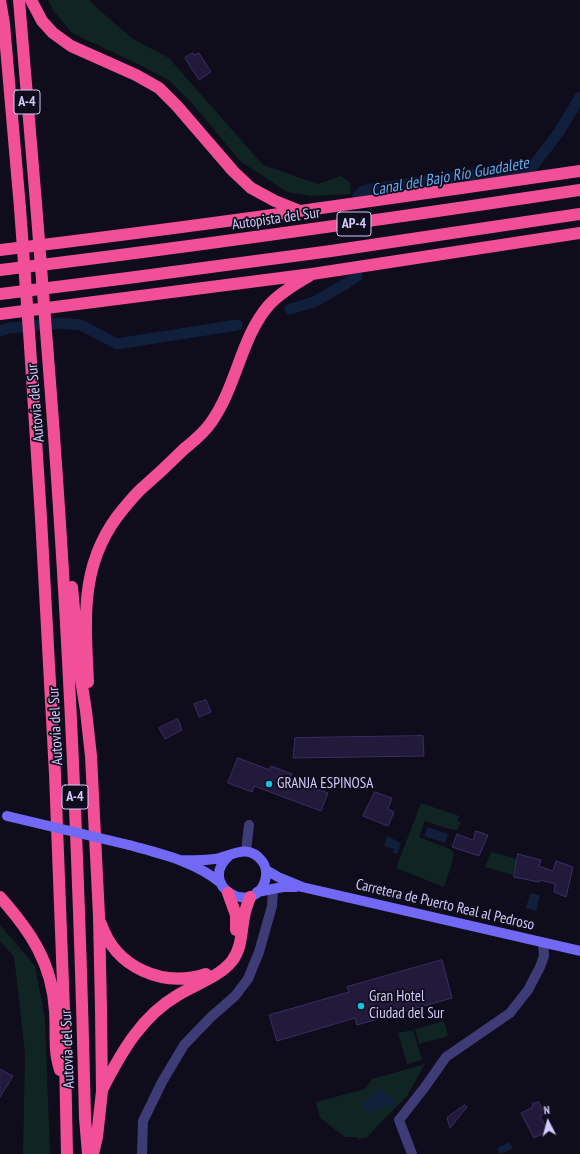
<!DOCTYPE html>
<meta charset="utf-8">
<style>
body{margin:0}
#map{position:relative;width:580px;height:1154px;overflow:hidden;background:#0f0c1b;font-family:"PT Sans Narrow",sans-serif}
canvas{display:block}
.north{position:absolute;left:528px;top:1102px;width:40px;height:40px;-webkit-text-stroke:3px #0f0c1b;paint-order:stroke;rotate:354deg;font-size:11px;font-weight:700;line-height:16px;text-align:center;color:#d2cafb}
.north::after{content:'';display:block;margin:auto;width:14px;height:18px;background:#d2cafb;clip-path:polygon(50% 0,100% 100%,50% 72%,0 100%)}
</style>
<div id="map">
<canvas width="580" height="1154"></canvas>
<div class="north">N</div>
</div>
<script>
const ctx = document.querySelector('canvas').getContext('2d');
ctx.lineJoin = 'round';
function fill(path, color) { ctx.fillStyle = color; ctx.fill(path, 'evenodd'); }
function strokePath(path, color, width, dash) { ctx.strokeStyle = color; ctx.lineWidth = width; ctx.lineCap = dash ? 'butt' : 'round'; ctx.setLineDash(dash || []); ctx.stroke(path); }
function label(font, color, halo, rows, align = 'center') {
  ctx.font = font + ' "PT Sans Narrow",sans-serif'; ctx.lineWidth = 3.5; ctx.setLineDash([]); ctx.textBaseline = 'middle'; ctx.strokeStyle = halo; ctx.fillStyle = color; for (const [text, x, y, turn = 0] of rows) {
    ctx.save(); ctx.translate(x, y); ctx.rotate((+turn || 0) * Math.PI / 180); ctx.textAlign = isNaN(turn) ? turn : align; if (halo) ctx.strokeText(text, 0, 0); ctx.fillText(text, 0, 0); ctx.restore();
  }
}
fill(new Path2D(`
 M48,0H89L97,8L133,39L169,58L263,165L318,184L341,176L350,183L351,194L311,196L287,192L240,161L197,109L170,81L142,66L72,33L53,10Z
 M421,803L459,816L457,822H461L457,830L449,829L425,821L419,837L450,849L454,853L452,863L444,887L396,868Z
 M491,852L517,859L513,875L485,867Z
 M0,925L35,966L45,1019L50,1154H23L25,1052L14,957L0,941Z
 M444,1021L448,1036L419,1044L415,1029Z
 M413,1030L422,1060L407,1064L398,1033Z
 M425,1064L407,1096L366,1138L359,1139L357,1137H345L320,1118L316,1102L365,1089L372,1079Z`), '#102424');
fill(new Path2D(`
 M427,827L448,834L445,843L424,836Z
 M387,836L401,843L397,854L393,853L394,849L384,846Z
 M530,893L540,895L536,911L526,908Z
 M377,1091C385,1091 391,1096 394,1102L392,1107C384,1106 380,1107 374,1112L366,1111L364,1106C366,1099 372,1096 377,1091Z
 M510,1142L513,1149L500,1154L497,1148Z`), '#0f1f3c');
strokePath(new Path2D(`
 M358,196L363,191L371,189L533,166L559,132L580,97
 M290,309L314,302L347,283L357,276
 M0,331L9,328L61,323L81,325L117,344L237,325`), '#0f1f3c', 11);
const building = new Path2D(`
 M193,53L194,55L199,53L211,72L199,80L185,58Z
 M206,700L211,712L199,717L194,704Z
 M178,719L182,730L165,739L159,728Z
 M423,736L424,756L293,758L295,738Z
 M238,758L270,770L271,766L292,774L290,779L328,793L321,811L254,786L252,792L228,783Z
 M375,792L392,798L388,809L394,812L388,826L363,816Z
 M476,831L488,835L479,856L452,847L457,834L473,840Z
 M518,854L541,860L539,866L553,871L556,861L573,867L566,897L554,892L555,884L540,880L539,882L514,877Z
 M442,960L452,998L357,1025L355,1018L277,1041L269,1015L349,992L347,987Z
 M0,1069L13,1076L0,1097Z
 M539,1102L545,1114L540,1116L548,1131L534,1138L521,1113L533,1107L532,1104Z
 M465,1105L467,1107L450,1128L447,1118Z`);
fill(building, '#221a3a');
strokePath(building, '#3a2e64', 1);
strokePath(new Path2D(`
 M246,851L249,825
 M142,1154L143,1121L162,1082L184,1045L211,1017L235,996L248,979L259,952L272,906L273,889
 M412,1154L399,1120L425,1087L446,1057L510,1013L528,990L540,967L544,956L543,943`), '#3f3b76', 10);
strokePath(new Path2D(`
 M129,845C161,854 194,861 221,883
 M180,860C191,860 202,861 214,859C231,857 247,842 262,861C266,866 267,874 265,881C253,918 195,885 230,855
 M266,870L280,878L302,887L580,951
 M257,892L283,887H296`), '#7169f3', 10);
strokePath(new Path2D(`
 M0,0L4,24L20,208
 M19,0L36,203
 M31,0L42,21L53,33L71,46L136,75L159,88L177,106L233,171L251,188L275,201L300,211
 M0,250C194,227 387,199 580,171
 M0,270C194,247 387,219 580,190
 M0,294L128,278L331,251L580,214
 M0,314L312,274L580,233
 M47,344C68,602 79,860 85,1118L88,1154
 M30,346L41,518L55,774L64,1010L67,1154
 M72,587L80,673L86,711L91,756L99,916L101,1010L102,1091L97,1137L93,1154
 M88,682C85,617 79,561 124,508C129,502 134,496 140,490C155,477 170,463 184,449C194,441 205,432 212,421C237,385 241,337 269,305C280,293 295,284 309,276
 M228,893L236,915V930
 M0,897C31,932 52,963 55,1011C56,1024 55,1036 56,1049C56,1056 58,1063 60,1070
 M101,924C116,968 163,988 206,974
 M103,1088C122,1051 142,1016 178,995C196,984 219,977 232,961C242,948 241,932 244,917C245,910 248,903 250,897`), '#f14f98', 12);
strokePath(new Path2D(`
 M7,816L129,845`), '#7169f3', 10);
strokePath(new Path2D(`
 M36,203L47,344
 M20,208L30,346`), '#f14f98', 12);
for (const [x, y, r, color] of [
 [269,784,4,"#12c4df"],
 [361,1006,4,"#12c4df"]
]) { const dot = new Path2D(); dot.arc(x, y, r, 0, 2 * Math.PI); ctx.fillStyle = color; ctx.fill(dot); strokePath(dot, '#0f0c1b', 1.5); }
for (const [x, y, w] of [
 [27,102,26],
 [354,224,34],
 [75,797,26]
]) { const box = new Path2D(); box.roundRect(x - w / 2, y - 12, w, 24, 3); ctx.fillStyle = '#0f0c1b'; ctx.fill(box); strokePath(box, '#d2cafb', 1); }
label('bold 14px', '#d2cafb', null, [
 ["A-4",27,102],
 ["AP-4",354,224],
 ["A-4",75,797]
]);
label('15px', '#d2cafb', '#0f0c1b', [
 ["Autopista del Sur",276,219,-8],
 ["Autovía del Sur",36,403,-95],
 ["Autovía del Sur",56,726,-93],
 ["Carretera de Puerto Real al Pedroso",445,905,13],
 ["Autovía del Sur",68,1049,-92]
]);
label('15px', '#d2cafb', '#0f0c1b', [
 ["GRANJA ESPINOSA",277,784],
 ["Gran Hotel",369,997],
 ["Ciudad del Sur",369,1014]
], 'left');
label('italic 16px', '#61aaf2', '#0f0c1b', [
 ["Canal del Bajo Río Guadalete",450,177,-10]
]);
</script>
